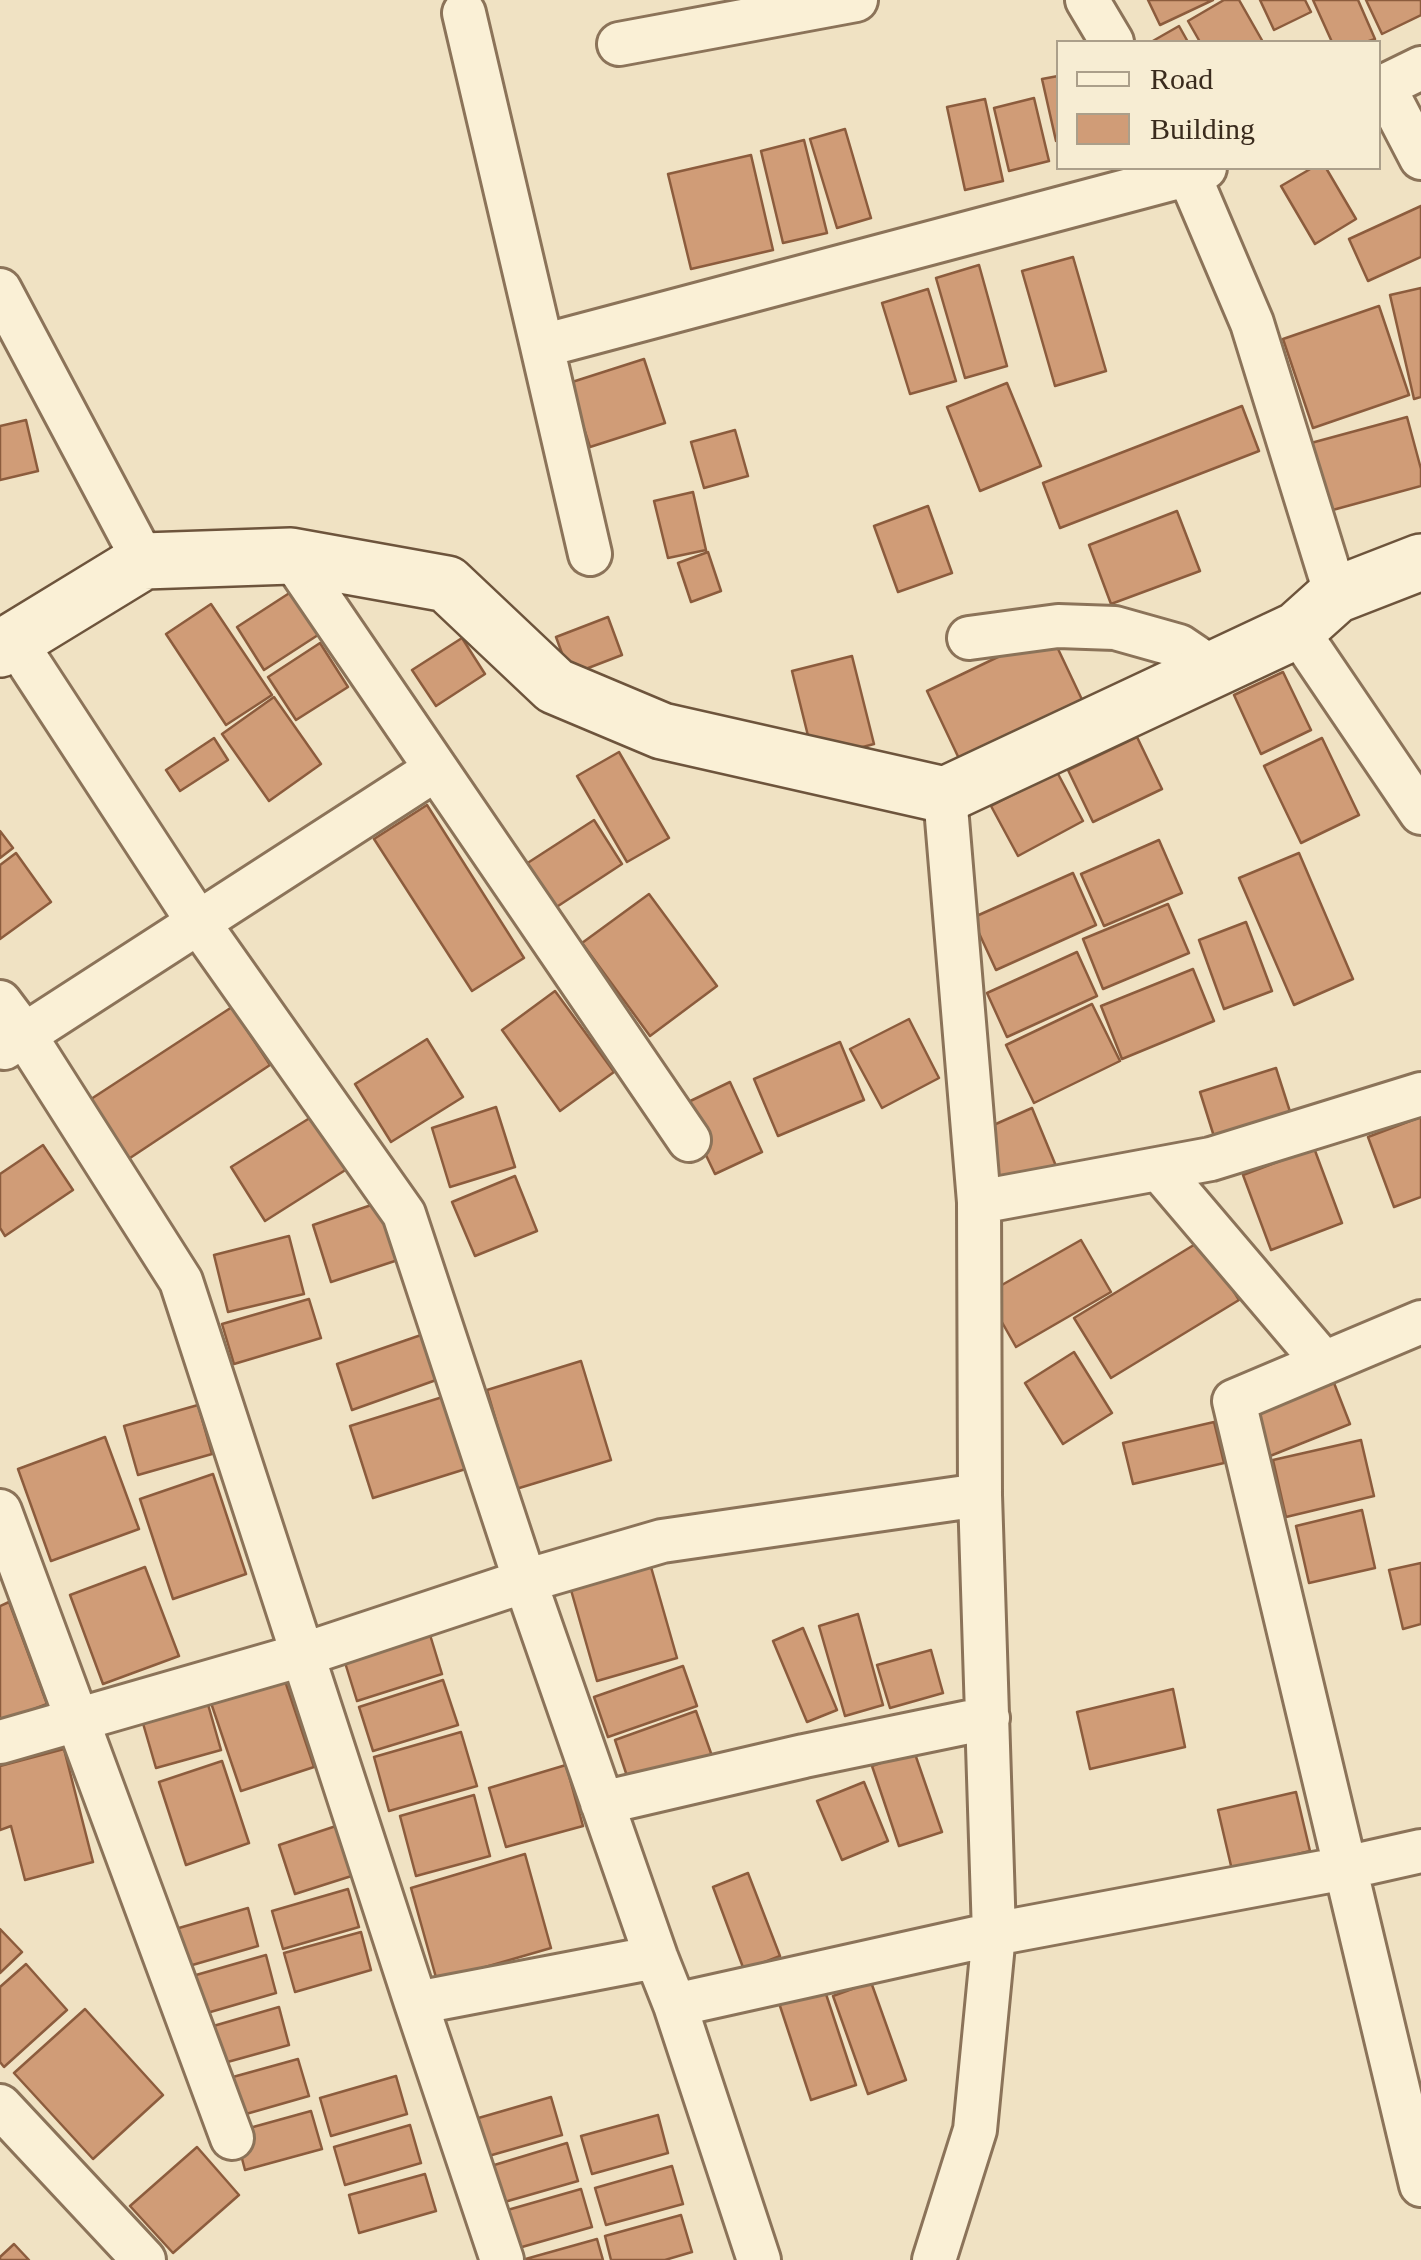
<!DOCTYPE html>
<style>
body{margin:0}
#map{position:relative;width:1421px;height:2260px;overflow:hidden;background:#f0e2c3;font-family:Georgia,serif}
canvas{display:block}
.legend{position:absolute;left:1056px;top:40px;width:325px;height:130px;box-sizing:border-box;background:#f7edd3;border:2px solid #ab9f8a;margin:0;padding:12px 18px;list-style:none;font-size:30px;color:#3a2b1d}
.legend li{display:flex;align-items:center;gap:20px;height:50px}
.legend b{width:50px;border:2px solid #ab9f8a}
</style>
<div id="map">
<canvas width="1421" height="2260"></canvas>
<ul class="legend">
<li><b style="height:12px;background:#faf0d6"></b>Road</li>
<li><b style="height:28px;background:#d09c77"></b>Building</li>
</ul>
</div>
<script>
const ctx = document.querySelector('canvas').getContext('2d');
ctx.lineJoin = 'round';
function fill(path, color) { ctx.fillStyle = color; ctx.fill(path, 'evenodd'); }
function strokePath(path, color, width, dash) { ctx.strokeStyle = color; ctx.lineWidth = width; ctx.lineCap = dash ? 'butt' : 'round'; ctx.setLineDash(dash || []); ctx.stroke(path); }
const building = new Path2D(`
 M1148,0H1213L1160,25Z
 M1224,0H1239L1263,42H1200L1188,21Z
 M1260,0H1305L1311,12L1274,30Z
 M1313,0H1358L1375,39L1366,42H1332Z
 M1366,0H1421V15L1382,34Z
 M1179,26L1188,42H1151Z
 M1058,76V141H1056L1042,79Z
 M1034,98L1049,161L1009,171L994,108Z
 M985,99L1003,181L965,190L947,107Z
 M845,129L871,218L837,228L810,139Z
 M804,140L827,233L783,243L761,151Z
 M751,155L773,250L691,269L668,174Z
 M1312,168H1326L1356,219L1315,244L1281,186Z
 M1421,206V257L1368,281L1349,239Z
 M1073,257L1106,371L1055,386L1022,271Z
 M979,265L1007,366L965,378L936,278Z
 M1421,288V397L1414,399L1390,295Z
 M928,289L956,381L910,394L882,303Z
 M1379,306L1409,395L1313,428L1283,339Z
 M644,359L665,423L590,447L569,383Z
 M1007,383L1041,466L980,491L947,407Z
 M1242,406L1259,451L1060,528L1043,483Z
 M1407,417L1421,469V486L1329,511L1311,443Z
 M26,420L38,471L0,480V426Z
 M735,430L748,476L704,488L691,442Z
 M693,492L706,550L668,558L654,501Z
 M928,506L952,573L898,592L874,526Z
 M1177,511L1200,571L1111,604L1089,545Z
 M708,552L721,591L691,602L678,563Z
 M291,592L318,635L264,670L237,627Z
 M211,604L272,695L226,725L166,634Z
 M608,617L622,655L570,675L556,637Z
 M1050,632L1086,708L963,767L927,691Z
 M462,638L485,674L436,706L412,670Z
 M320,643L348,687L296,720L268,677Z
 M852,656L874,744L814,760L792,671Z
 M1283,672L1311,730L1261,754L1234,695Z
 M274,697L321,764L269,801L222,734Z
 M1137,737L1162,789L1093,822L1068,770Z
 M214,738L228,760L180,791L166,770Z
 M1322,738L1359,815L1301,843L1264,766Z
 M619,752L669,838L627,862L577,776Z
 M1057,772L1083,821L1018,856L991,806Z
 M427,805L524,958L472,991L374,839Z
 M594,820L622,864L555,908L526,864Z
 M0,831L13,848L0,858Z
 M1159,840L1182,893L1104,926L1081,874Z
 M16,853L51,902L0,939V865Z
 M1299,853L1353,979L1294,1005L1239,878Z
 M1073,873L1096,925L996,970L972,918Z
 M649,894L717,986L650,1036L582,943Z
 M1168,904L1189,953L1103,989L1083,939Z
 M1246,922L1272,991L1224,1009L1199,940Z
 M1077,952L1097,996L1007,1037L987,993Z
 M1193,969L1214,1021L1122,1059L1101,1006Z
 M555,991L614,1072L560,1111L502,1030Z
 M1092,1004L1120,1061L1034,1103L1006,1045Z
 M232,1007L270,1065L127,1160L88,1101Z
 M909,1019L939,1078L882,1108L850,1049Z
 M427,1039L463,1097L391,1142L355,1084Z
 M840,1042L864,1100L778,1136L754,1079Z
 M1276,1068L1293,1121L1217,1146L1200,1092Z
 M730,1082L762,1152L715,1174L682,1105Z
 M496,1107L515,1167L450,1187L432,1128Z
 M1032,1108L1056,1166L1004,1188L980,1131Z
 M313,1116L347,1169L265,1221L231,1167Z
 M1421,1117V1197L1394,1207L1368,1137Z
 M43,1145L73,1190L5,1236L0,1228V1174Z
 M1314,1148L1342,1223L1271,1250L1243,1175Z
 M515,1176L537,1231L475,1256L452,1202Z
 M383,1201L401,1259L331,1282L313,1225Z
 M289,1236L304,1294L228,1312L214,1255Z
 M1081,1240L1111,1292L1016,1347L986,1294Z
 M1202,1240L1239,1300L1111,1378L1074,1318Z
 M309,1299L321,1338L234,1364L222,1324Z
 M424,1334L439,1379L352,1410L337,1364Z
 M1074,1352L1112,1413L1063,1444L1025,1383Z
 M581,1361L611,1460L516,1489L487,1390Z
 M1334,1383L1350,1424L1270,1456L1254,1414Z
 M449,1395L472,1467L373,1498L350,1426Z
 M198,1405L212,1454L138,1475L124,1426Z
 M1214,1422L1224,1463L1133,1484L1123,1443Z
 M105,1437L139,1529L51,1561L18,1469Z
 M1361,1440L1374,1496L1286,1517L1273,1460Z
 M213,1474L246,1574L173,1599L140,1499Z
 M1362,1510L1375,1568L1309,1583L1296,1526Z
 M649,1560L677,1658L597,1681L569,1583Z
 M1421,1563V1624L1403,1629L1389,1570Z
 M145,1567L179,1656L103,1684L70,1595Z
 M9,1602L47,1704L0,1722V1606Z
 M858,1614L883,1705L845,1716L819,1626Z
 M427,1625L442,1674L357,1701L342,1653Z
 M803,1628L837,1710L807,1722L773,1641Z
 M931,1650L943,1693L890,1708L877,1665Z
 M683,1666L697,1706L608,1737L594,1697Z
 M282,1672L314,1767L241,1791L209,1697Z
 M443,1680L458,1725L373,1751L359,1707Z
 M1173,1689L1185,1747L1090,1769L1077,1712Z
 M207,1701L221,1750L156,1768L142,1720Z
 M696,1711L712,1756L630,1785L615,1740Z
 M461,1732L477,1786L389,1811L374,1757Z
 M64,1749L93,1862L25,1880L11,1826L0,1830V1766Z
 M914,1751L942,1832L899,1846L872,1766Z
 M222,1761L249,1843L186,1865L159,1782Z
 M566,1765L583,1826L506,1847L489,1788Z
 M864,1782L888,1841L842,1860L817,1801Z
 M1296,1792L1310,1851L1232,1870L1218,1810Z
 M474,1795L490,1856L416,1876L400,1816Z
 M345,1823L361,1873L295,1894L279,1845Z
 M525,1854L551,1948L437,1981L411,1888Z
 M748,1873L780,1956L744,1970L713,1887Z
 M348,1889L359,1927L283,1949L272,1911Z
 M248,1908L258,1946L182,1968L172,1930Z
 M0,1929L22,1952L0,1973Z
 M361,1932L371,1970L295,1992L284,1953Z
 M266,1955L276,1993L200,2015L189,1977Z
 M26,1964L67,2010L4,2067L0,2062V1987Z
 M871,1982L906,2080L868,2094L833,1996Z
 M824,1988L856,2085L811,2100L779,2003Z
 M279,2007L289,2045L213,2066L203,2029Z
 M85,2009L163,2095L93,2159L14,2073Z
 M298,2059L309,2096L232,2118L222,2080Z
 M396,2076L407,2114L331,2136L320,2098Z
 M551,2097L562,2135L485,2157L475,2119Z
 M311,2111L322,2149L245,2170L235,2132Z
 M658,2115L668,2153L592,2174L581,2136Z
 M410,2125L421,2163L345,2185L334,2147Z
 M567,2143L578,2181L501,2203L491,2166Z
 M197,2147L239,2195L173,2253L130,2206Z
 M672,2166L683,2204L606,2225L595,2188Z
 M425,2174L436,2211L359,2233L349,2195Z
 M581,2189L592,2227L515,2249L504,2211Z
 M681,2215L692,2252L665,2260H611L605,2236Z
 M597,2239L603,2260H522Z
 M14,2244L29,2260H0V2257Z`);
fill(building, '#d09c77');
strokePath(building, '#8c5c3d', 2.5);
const street = new Path2D(`
 M1087,0L1112,42
 M464,13L542,346
 M619,44L856,0
 M1384,87L1421,158
 M1378,89L1421,68
 M1186,168L1252,323L1336,595
 M0,290L144,561
 M590,554L542,346L1190,174L1205,168
 M291,556L689,1140
 M1297,630L1421,813
 M969,638L1058,626L1115,628L1179,646L1213,669
 M14,640L198,922L404,1214L525,1581L656,1957L675,2005L759,2260
 M0,1002L24,1034L181,1281L416,2003L502,2260
 M4,1048L436,769
 M1159,1169L1324,1363
 M979,1202L1211,1159L1421,1094
 M1421,1322L1234,1401L1421,2185
 M0,1511L232,2138
 M0,1742L302,1655L525,1581L662,1541L980,1495
 M602,1803L804,1756L988,1718
 M416,2003L656,1957
 M675,2005L994,1934L1345,1868L1421,1851
 M0,2106L144,2260
 M934,2260L975,2130L994,1934L980,1495L979,1202L945,795`);
const secondary = new Path2D(`
 M0,649L144,561L291,556L447,584L555,686L662,731L945,795L1297,630L1336,595L1421,562`);
strokePath(street, '#8b7359', 48);
strokePath(secondary, '#6d543c', 60);
strokePath(street, '#faf0d6', 42);
strokePath(secondary, '#faf0d6', 55);
</script>
